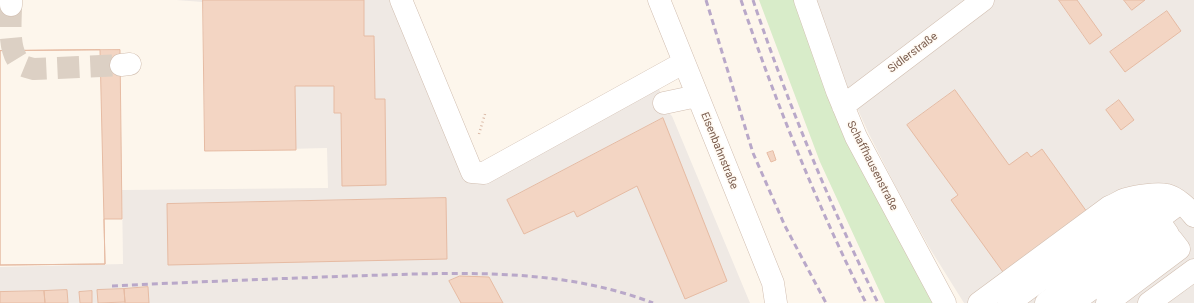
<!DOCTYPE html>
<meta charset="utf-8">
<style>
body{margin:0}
canvas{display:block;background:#fdf6ec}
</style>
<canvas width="1194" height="303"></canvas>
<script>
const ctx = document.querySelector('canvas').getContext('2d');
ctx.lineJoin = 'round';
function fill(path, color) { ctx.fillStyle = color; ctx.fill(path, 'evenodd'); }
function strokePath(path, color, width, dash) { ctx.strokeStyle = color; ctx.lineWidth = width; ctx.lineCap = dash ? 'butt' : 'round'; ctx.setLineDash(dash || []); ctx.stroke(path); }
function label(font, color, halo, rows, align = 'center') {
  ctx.font = font + ' Roboto,sans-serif'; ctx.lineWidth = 3; ctx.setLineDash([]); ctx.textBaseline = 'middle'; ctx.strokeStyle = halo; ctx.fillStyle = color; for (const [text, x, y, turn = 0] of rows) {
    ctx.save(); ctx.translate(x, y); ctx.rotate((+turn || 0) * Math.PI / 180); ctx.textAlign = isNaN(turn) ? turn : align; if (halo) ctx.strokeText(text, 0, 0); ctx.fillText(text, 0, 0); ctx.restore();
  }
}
fill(new Path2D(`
 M176,0H401L478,183L659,89L669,113L672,116L750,303H0V267L123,264L122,190L328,188L327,148L205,151L203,2Z
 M814,0H1194V303H964L929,247L896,187L869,134L837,64Z`), '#efe9e4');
fill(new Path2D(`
 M759,0H805L819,41L945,303H885L820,162Z`), '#d8ecc9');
const building = new Path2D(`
 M203,0H364V36H374L375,99H385L386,185L342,186L341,113H334V86H295L296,150L205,151Z
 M1059,0H1077L1102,35L1090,44Z
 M1124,0H1145L1132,10Z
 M1167,11L1181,31L1125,72L1110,52Z
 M100,50L105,264L0,265V51Z
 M120,50L122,219H104L105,264L0,265V51Z
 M955,90L1009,165L1027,152L1031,157L1042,149L1087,212L1003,272L951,200L958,195L907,125Z
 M1119,100L1134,120L1121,130L1106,110Z
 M663,118L727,281L685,299L637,186L577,217L574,211L524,234L507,200Z
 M773,151L776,160L771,162L767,153Z
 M446,198L447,259L168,265L167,204Z
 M460,276L489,277L503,303H461L449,281Z
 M148,287L149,303H125L124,289Z
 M124,289L125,302L98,303L97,290Z
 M67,290L68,303H45L44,291Z
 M44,291L45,303H0V292Z
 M92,291V303H80L79,292Z`);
fill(building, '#f3d5c3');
strokePath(building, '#e6bba3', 1);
strokePath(new Path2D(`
 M11,5C11,22 7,53 22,65C25,67 30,68 34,69L121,65`), '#dcd0c4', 22, [22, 11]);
const minor = new Path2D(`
 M11,0V5
 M401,0L472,172L484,173L683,63
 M659,0L773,283L776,303
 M805,0L837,91L856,137L945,303
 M121,65L130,64
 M664,103L697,96
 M843,106L983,0
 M979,303L1109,207C1115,205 1120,201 1126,199C1136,196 1156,193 1167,195C1176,197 1188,208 1194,216
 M1009,303L1151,198
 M1046,303L1180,203
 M1072,303L1168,234L1149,207
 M1107,303L1179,249L1172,240
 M1149,303L1194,270`);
strokePath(minor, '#d1beb0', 23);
strokePath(new Path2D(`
 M479,134L485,114`), '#d9b8a5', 2.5, [1, 3]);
strokePath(minor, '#fff', 22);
strokePath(new Path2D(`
 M706,0L753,153L785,226L826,303
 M741,0C776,103 817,205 866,303
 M753,0C788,104 830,205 878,303
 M112,286C191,282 271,279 351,276C452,273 557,266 653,303`), '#b9a8c9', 3, [6, 4]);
label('11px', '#7a5c4d', '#fffaf3', [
 ["Sidlerstraße",913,53,-37],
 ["Eisenbahnstraße",719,151,68],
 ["Schaffhausenstraße",872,166,63]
]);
</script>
